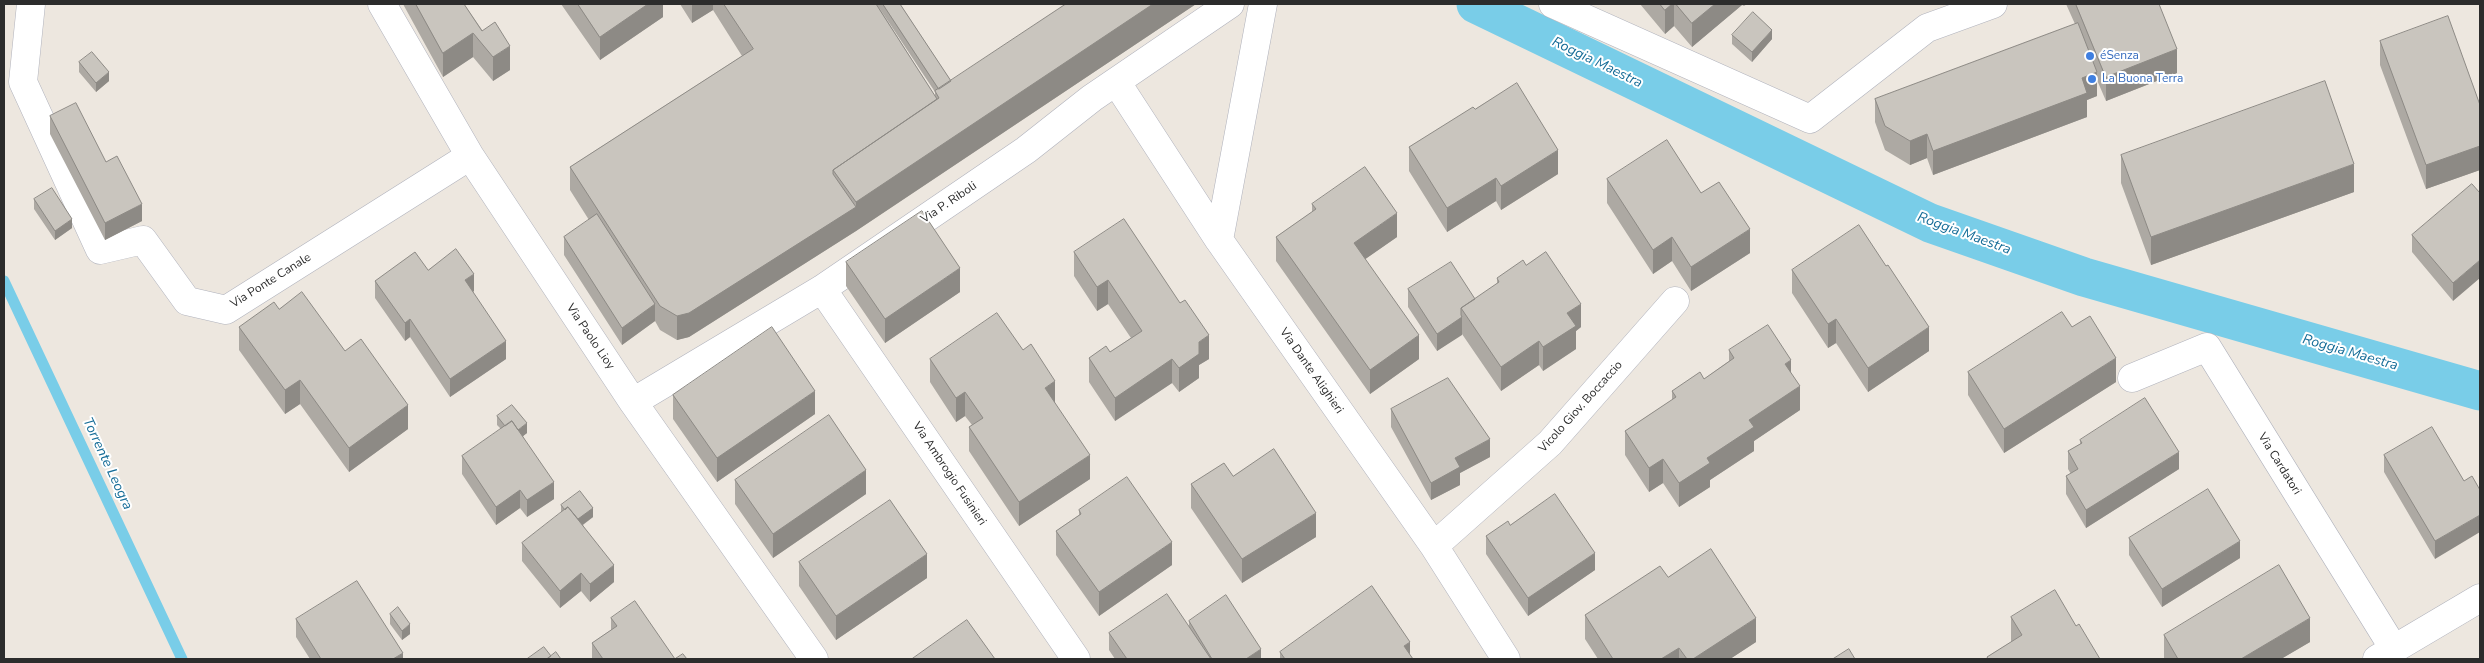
<!DOCTYPE html>
<meta charset="utf-8">
<style>
body{margin:0}
#map{position:relative;width:2484px;height:663px;overflow:hidden;background:#ede7df;font-family:"Nunito Sans",sans-serif}
canvas{display:block}
.frame{position:absolute;inset:0;border:5px solid #2c2c2c;pointer-events:none}
</style>
<div id="map">
<canvas width="2484" height="663"></canvas>
<div class="frame"></div>
</div>
<script>
const ctx = document.querySelector('canvas').getContext('2d');
ctx.lineJoin = 'round';
function strokePath(path, color, width, dash) { ctx.strokeStyle = color; ctx.lineWidth = width; ctx.lineCap = dash ? 'butt' : 'round'; ctx.setLineDash(dash || []); ctx.stroke(path); }
function fill(path, color) { ctx.fillStyle = color; ctx.fill(path, 'evenodd'); }
function label(font, color, halo, rows, align = 'center') {
  ctx.font = font + ' "Nunito Sans",sans-serif'; ctx.lineWidth = 4; ctx.setLineDash([]); ctx.textBaseline = 'middle'; ctx.strokeStyle = halo; ctx.fillStyle = color; for (const [text, x, y, turn = 0] of rows) {
    ctx.save(); ctx.translate(x, y); ctx.rotate((+turn || 0) * Math.PI / 180); ctx.textAlign = isNaN(turn) ? turn : align; if (halo) ctx.strokeText(text, 0, 0); ctx.fillText(text, 0, 0); ctx.restore();
  }
}
strokePath(new Path2D(`
 M4,281L182,659`), '#79cde8', 11);
strokePath(new Path2D(`
 M1476,4L1930,223L2084,277L2480,391`), '#79cde8', 39);
const street = new Path2D(`
 M31,4L23,82L100,250L143,240L187,301L226,310L470,156
 M382,4L470,156L633,402L814,659
 M1553,4L1810,119L1927,28L1993,4
 M1117,83L1219,240L1434,546L1506,659
 M1219,240L1263,4
 M822,289L1076,659
 M2132,378L2207,347L2394,649
 M633,402L822,289L1026,150L1092,98L1230,4
 M1434,546L1550,443L1675,301
 M2377,659L2480,598`);
strokePath(street, '#b0b2bc', 29);
strokePath(street, '#fff', 28);
fill(new Path2D(`
 M403,4H464L510,70L493,81L473,57L443,77Z
 M561,4H663V17L600,60Z
 M680,4H900L951,81L1066,4H1196L856,231L689,337L677,340L660,330L655,321L622,345L564,255V237L589,220L570,190V167L742,56L713,10L692,23ZM878,6L935,92V96Z
 M1640,4H1747L1744,6L1742,5L1692,47L1674,26L1665,34Z
 M2066,4H2159L2177,73L2106,101L2097,80V96L2087,100V117L1933,175L1927,158L1910,165L1885,150L1875,122V99L2075,24Z
 M1732,35L1772,39L1752,62L1732,44Z
 M2380,41L2480,105V170L2426,189L2380,65Z
 M79,62L109,81L96,92L79,72Z
 M1475,109L1558,174L1501,210L1496,201L1447,232L1409,171V147Z
 M50,116L106,162L142,221L105,240L50,134Z
 M2121,155L2354,192L2151,265L2121,183Z
 M1607,179L1701,193L1750,253L1691,291L1672,261L1653,274L1607,203Z
 M2472,184L2453,301L2412,252V235Z
 M34,199L72,228L55,240L34,209Z
 M1312,204L1397,237L1365,259L1419,359L1370,394L1276,261V237L1312,212Z
 M1074,252L1209,359L1199,365V378L1179,392L1172,383L1115,421L1089,382V358L1110,352L1131,338L1108,304L1097,311L1074,276Z
 M846,262L960,292L885,343L846,286Z
 M428,270L474,291L473,292L506,359L450,397L410,337L405,341L375,298V281Z
 M1792,270L1929,351L1868,392L1836,343L1828,348L1792,293Z
 M1497,278L1581,327L1576,331V349L1543,371L1539,365L1501,391L1462,334L1437,351L1408,307V289L1475,299L1497,284Z
 M279,309L345,351L408,429L349,472L300,404L285,414L239,350V327Z
 M2072,327L2116,382L2004,453L1968,395V372Z
 M1729,350L1791,373L1800,410L1754,441V451L1710,480V487L1679,507L1663,483L1649,492L1625,455V431L1672,400V391L1704,379L1729,361Z
 M930,359L1055,404L1090,479L1019,526L969,451V427L972,425L965,416L956,422L930,382Z
 M673,395L815,414L717,482L673,419Z
 M1391,409L1490,457L1460,473V485L1431,500L1391,427Z
 M497,416L527,433L523,436L554,499L527,517L520,508L496,525L462,474V456L501,429L497,425Z
 M2080,440L2179,469L2086,528L2066,494V476L2071,474L2068,469V451L2080,444Z
 M2384,455L2464,481L2435,559L2384,472Z
 M1233,476L1316,537L1242,583L1191,508V484Z
 M735,480L866,494L773,558L735,504Z
 M561,505L593,517L583,525L614,582L590,602L581,591L560,608L522,561V543L561,513Z
 M1079,510L1172,565L1099,616L1056,555V531L1079,515Z
 M1510,525L1595,570L1528,616L1486,554V536Z
 M2129,538L2240,558L2162,607L2129,555Z
 M799,562L927,578L836,640L799,586Z
 M1668,577L1756,642L1730,659H1598L1585,639V615Z
 M390,614L410,634L402,640L390,624Z
 M2011,617L2076,626L2100,659H1987V657L2011,642Z
 M611,618L675,659H687H592V643L611,630Z
 M296,619L403,659H310L296,637Z
 M1189,621L1261,659H1115L1109,650V633L1189,626Z
 M2164,635L2310,642L2281,659H2164Z
 M1280,652L1410,655L1413,659H1280Z`), '#ada9a3');
fill(new Path2D(`
 M648,4H663V17L600,60V37Z
 M692,4H713V10L692,23Z
 M1153,4H1196L856,231L689,337L677,340V316L856,207V202Z
 M1672,4H1674V26L1665,34V10Z
 M1715,4H1742V5L1692,47V23Z
 M1772,30V39L1752,62V52Z
 M473,33V57L443,77V53Z
 M510,46V70L493,81V57Z
 M2177,49V73L2106,101V77Z
 M109,72V81L96,92V83Z
 M2097,72V96L2087,100V117L1933,175V151L2082,78Z
 M1927,134V158L1910,165V141Z
 M2480,146V170L2426,189V165Z
 M1558,150V174L1501,210V186Z
 M2354,164V192L2151,265V237Z
 M1496,178V201L1447,232V208Z
 M142,204V221L105,240V223Z
 M1397,213V237L1354,267V243Z
 M72,219V228L55,240V231Z
 M1750,229V253L1691,291V267Z
 M1672,237V261L1653,274V250Z
 M2480,260V278L2453,301V283Z
 M960,268V292L885,343V319Z
 M474,274V291L465,297V280Z
 M1108,280V304L1097,311V287Z
 M655,304V321L622,345V328Z
 M1581,304V327L1576,331V349L1543,371V347L1567,313Z
 M1462,317V335L1437,351V334Z
 M410,319V337L405,341V323Z
 M1836,319V343L1828,348V324Z
 M1929,327V351L1868,392V368Z
 M1209,335V359L1199,365V378L1179,392V368L1199,342Z
 M1419,335V359L1370,394V370Z
 M506,341V359L450,397V379Z
 M1539,341V365L1501,391V367Z
 M2116,358V382L2004,453V429Z
 M1172,359V383L1115,421V398Z
 M1791,360V384L1785,364Z
 M300,380V404L285,414V390Z
 M1055,381V405L1045,388Z
 M1800,386V410L1754,441V451L1710,480V487L1679,507V483L1749,420Z
 M815,391V414L717,482V458Z
 M965,392V416L956,422V398Z
 M408,405V429L349,472V448Z
 M527,423V433L518,440V430Z
 M1490,439V457L1460,473V485L1431,500V483L1455,458Z
 M2179,452V469L2086,528V510Z
 M1090,455V479L1019,526V502Z
 M1663,459V483L1649,492V468Z
 M866,470V494L773,558V534Z
 M554,482V499L527,517V500Z
 M520,490V508L496,525V507Z
 M593,508V517L574,531V521Z
 M1316,513V537L1242,583V559Z
 M2480,515V532L2435,559V541Z
 M2240,541V558L2162,607V589Z
 M1172,542V565L1099,616V592Z
 M1595,553V570L1528,616V598Z
 M927,554V578L836,640V616Z
 M614,565V582L590,602V584Z
 M581,573V591L560,608V591Z
 M1756,618V642L1730,659H1693Z
 M2310,618V642L2281,659H2241Z
 M410,624V634L402,640V631Z
 M1410,642V659L1404,646Z
 M1679,648V659H1661Z
 M1261,649V659H1246Z
 M403,653V659H393Z`), '#8d8a85');
const building = new Path2D(`
 M416,4H464L482,31L495,22L510,46L493,57L473,33L443,53Z
 M578,4H648L600,37Z
 M724,4H876L937,99L833,170V174L856,207L689,313L677,316L660,306L570,167L753,49Z
 M883,4H900L951,81L939,89Z
 M1066,4H1153L856,202L833,170L939,98L935,91Z
 M1660,4H1672L1665,10Z
 M1676,4H1715L1692,23Z
 M2076,4H2159L2177,49L2106,77Z
 M1753,12L1772,30L1752,52L1732,35Z
 M2448,16L2480,105V146L2426,165L2380,41Z
 M2078,23L2097,72L2082,78L2087,93L1933,151L1927,134L1910,141L1885,126L1875,99Z
 M92,52L109,72L96,83L79,62Z
 M2325,81L2354,164L2151,237L2121,155Z
 M1517,83L1558,150L1501,186L1496,178L1447,208L1409,147L1473,107L1475,109Z
 M76,103L106,162L117,156L142,204L105,223L50,116Z
 M1667,140L1701,193L1719,182L1750,229L1691,267L1672,237L1653,250L1607,179Z
 M1365,167L1397,213L1354,243L1419,335L1370,370L1276,237L1316,209L1312,204Z
 M2472,184L2480,193V260L2453,283L2412,235Z
 M52,188L72,219L55,231L34,199Z
 M922,211L960,268L885,319L846,262Z
 M597,214L655,304L622,328L564,237Z
 M1124,219L1180,303L1185,300L1209,335L1199,342V354L1179,368L1172,359L1115,398L1089,358L1106,346L1110,352L1142,331L1108,280L1097,287L1074,252Z
 M1859,225L1886,266L1888,265L1929,327L1868,368L1836,319L1828,324L1792,270Z
 M456,249L474,274L465,280L506,341L450,379L410,319L405,323L375,281L415,252L428,270Z
 M1546,252L1581,304L1567,313L1576,326L1543,347L1539,341L1501,367L1461,308L1499,282L1497,278L1523,260L1526,265Z
 M1451,262L1475,299L1461,308V315L1462,317L1437,334L1408,289Z
 M302,292L345,351L361,339L408,405L349,448L300,380L285,390L239,327L274,302L279,309Z
 M2062,312L2072,327L2090,316L2116,358L2004,429L1968,372Z
 M997,313L1023,350L1031,344L1055,381L1045,388L1090,455L1019,502L969,427L983,418L965,392L956,398L930,359Z
 M1768,325L1791,360L1785,364L1800,386L1749,420L1754,427L1707,458L1710,463L1679,483L1663,459L1649,468L1625,431L1676,397L1672,391L1700,372L1704,379L1734,358L1729,350Z
 M772,327L815,391L717,458L673,395Z
 M1448,378L1490,439L1455,458L1460,467L1431,483L1391,409Z
 M2145,398L2179,452L2086,510L2066,476L2078,469L2068,451L2082,443L2080,440Z
 M512,405L527,423L518,430L512,421L505,426L497,416Z
 M829,415L866,470L773,534L735,480Z
 M512,421L554,482L527,500L520,490L496,507L462,456Z
 M2432,427L2464,481L2472,476L2480,490V515L2435,541L2384,455Z
 M1274,449L1316,513L1242,559L1191,484L1224,463L1233,476Z
 M1127,477L1172,542L1099,592L1056,531L1081,514L1079,510Z
 M2208,489L2240,541L2162,589L2129,538Z
 M580,491L593,508L578,519L568,507L565,510L561,505Z
 M1555,494L1595,553L1528,598L1486,536L1508,521L1510,525Z
 M890,500L927,554L836,616L799,562Z
 M568,507L614,565L590,584L581,573L560,591L522,543Z
 M1711,549L1756,618L1693,659H1687L1679,648L1661,659H1613L1585,615L1660,566L1668,577Z
 M2279,565L2310,618L2241,659H2178L2164,635Z
 M357,581L403,653L393,659H321L296,619Z
 M1372,586L1410,642L1404,646L1413,659H1285L1280,652Z
 M2055,590L2076,626L2079,624L2100,659H1988L1987,657L2022,635L2011,617Z
 M1167,594L1211,659H1127L1109,633Z
 M1226,595L1261,649L1246,659H1212L1189,621Z
 M635,601L675,659H603L592,643L617,626L611,618Z
 M398,607L410,624L402,631L390,614Z
 M967,620L995,659H912Z
 M544,647L551,656L547,659H527Z
 M1849,649L1855,659H1833Z
 M556,652L561,659H547Z
 M683,654L687,659H675Z`);
fill(building, '#c9c5be');
strokePath(building, '#8d8a85', 1);
for (const [x, y, r, color] of [
 [2090,56,5,"#3f7fe0"],
 [2092,79,5,"#3f7fe0"]
]) { const dot = new Path2D(); dot.arc(x, y, r, 0, 2 * Math.PI); ctx.fillStyle = color; ctx.fill(dot); strokePath(dot, '#fff', 2); }
label('12px', '#366cbe', '#fff', [
 ["éSenza",2100,56],
 ["La Buona Terra",2102,79]
], 'left');
label('12px', '#2c2c2c', '#fff', [
 ["Via P. Riboli",949,203,-34],
 ["Via Ponte Canale",271,281,-32],
 ["Via Paolo Lioy",590,337,56],
 ["Via Dante Alighieri",1311,371,55],
 ["Vicolo Giov. Boccaccio",1581,407,-48],
 ["Via Cardatori",2279,464,58],
 ["Via Ambrogio Fusinieri",949,474,56]
]);
label('italic 14px', '#156c97', '#fff', [
 ["Roggia Maestra",1597,63,26],
 ["Roggia Maestra",1964,234,20],
 ["Roggia Maestra",2350,353,16],
 ["Torrente Leogra",107,464,65]
]);
</script>
